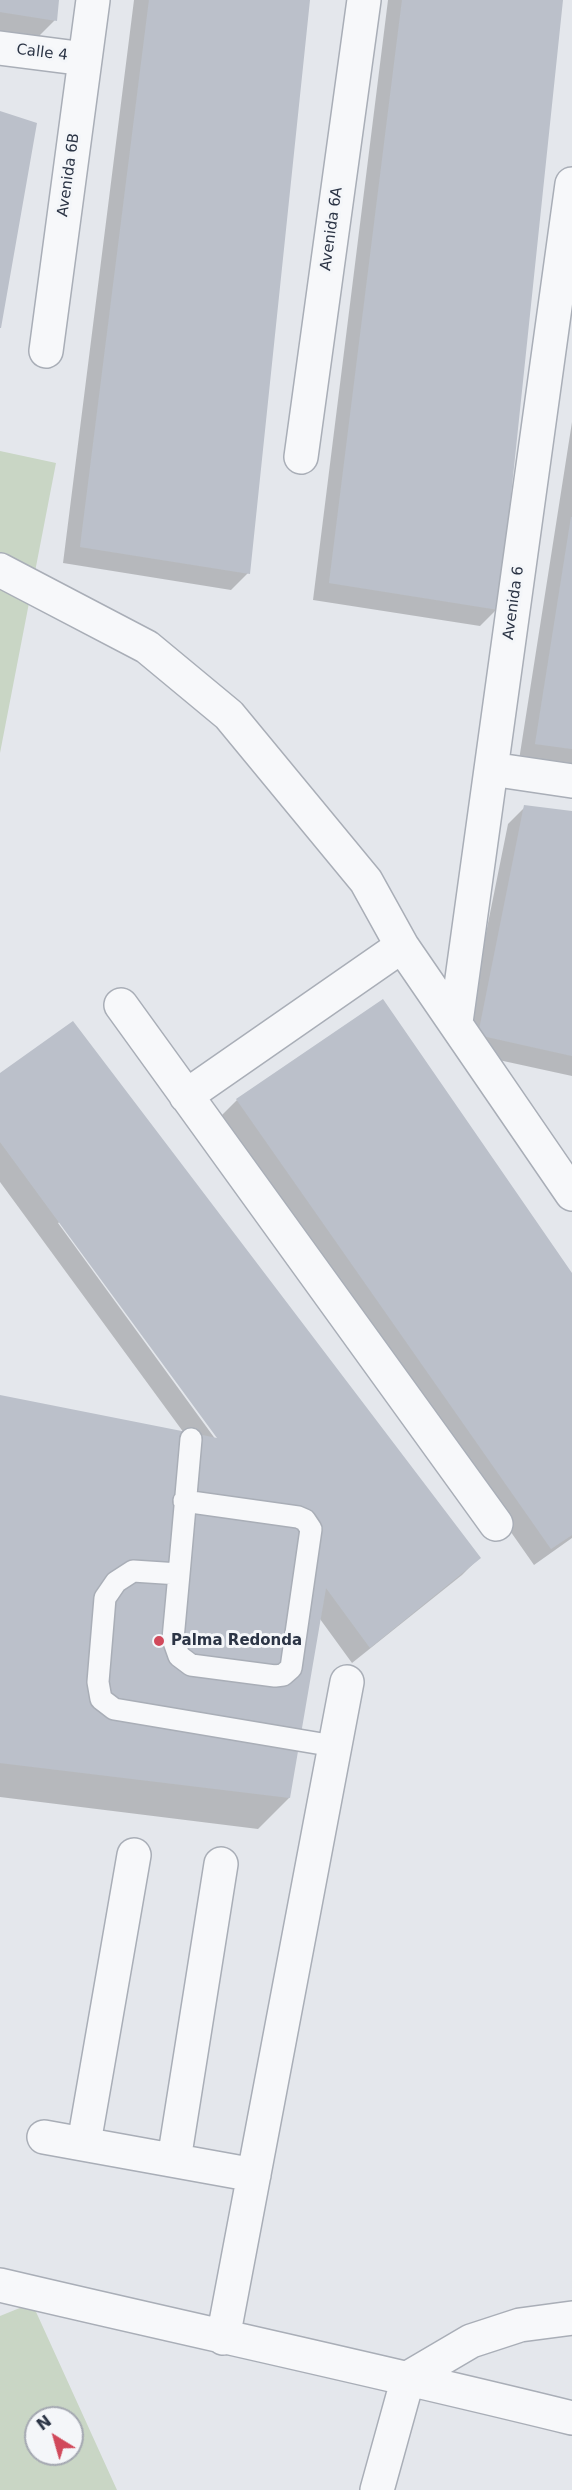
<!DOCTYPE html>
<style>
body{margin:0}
#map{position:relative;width:572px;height:2490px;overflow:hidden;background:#e4e7ec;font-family:"DejaVu Sans",sans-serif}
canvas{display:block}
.north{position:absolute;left:24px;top:2406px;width:60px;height:60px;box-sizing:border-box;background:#f4f6f9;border:2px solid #a4a8b1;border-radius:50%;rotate:323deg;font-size:16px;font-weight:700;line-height:24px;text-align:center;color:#2b3445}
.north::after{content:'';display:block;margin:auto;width:21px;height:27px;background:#d1495b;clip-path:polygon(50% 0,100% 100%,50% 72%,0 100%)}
</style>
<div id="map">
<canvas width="572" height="2490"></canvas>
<div class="north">N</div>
</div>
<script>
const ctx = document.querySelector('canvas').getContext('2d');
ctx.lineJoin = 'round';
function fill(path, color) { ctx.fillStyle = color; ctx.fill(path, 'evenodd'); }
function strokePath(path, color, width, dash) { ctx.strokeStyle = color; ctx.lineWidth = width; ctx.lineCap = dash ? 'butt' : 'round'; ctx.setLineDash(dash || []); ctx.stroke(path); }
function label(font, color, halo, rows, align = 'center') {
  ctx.font = font + ' "DejaVu Sans",sans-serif'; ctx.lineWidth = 6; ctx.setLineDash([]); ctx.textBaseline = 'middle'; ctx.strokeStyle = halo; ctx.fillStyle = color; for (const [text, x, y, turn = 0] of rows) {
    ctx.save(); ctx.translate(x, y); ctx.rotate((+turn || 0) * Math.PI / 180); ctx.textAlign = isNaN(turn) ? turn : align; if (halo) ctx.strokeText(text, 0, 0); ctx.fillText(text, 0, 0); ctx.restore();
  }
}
fill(new Path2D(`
 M0,451L56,463L0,753Z
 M32,2303L117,2490H0V2316ZM36,2418H72V2454H36Z`), '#c9d6c5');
fill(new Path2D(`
 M0,0H57L55,20L38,37L0,31Z
 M134,0H308L248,573L231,590L63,563Z
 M388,0H561L497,609L480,626L313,600Z
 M572,422V768L519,760Z
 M525,807L572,812V1076L462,1052L508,824Z
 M0,1075L479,1558L462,1575L352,1663L320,1619L289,1798L258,1829L0,1797V1396L184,1433L0,1182ZM60,1222L220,1440H216L58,1223Z
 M237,1100L572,1275V1538L534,1565L220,1117Z`), '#0003');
fill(new Path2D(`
 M0,0H59L57,21L0,12Z
 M149,0H310L250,574L80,547Z
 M402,0H563L499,610L329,583Z
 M0,111L37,123L1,328H0Z
 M571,517H572V749L535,744Z
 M524,805L572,811V1056L478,1035Z
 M383,999L572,1273V1535L551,1549L236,1099Z
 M73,1021L481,1558L370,1648L326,1588L290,1798L0,1763V1395L217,1438L0,1142V1073Z`), '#bbc0ca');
const service = new Path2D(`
 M191,1439L179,1574L133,1571L116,1582L105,1598L98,1682L101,1699L114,1709L334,1746
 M179,1574L173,1639L179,1656L191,1665L275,1676L283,1675L291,1668L311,1529L305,1520L298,1517L184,1501`);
const minor = new Path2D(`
 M0,48L85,59
 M46,351L93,0
 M301,457L364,0
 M0,570L147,647L229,715L366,881L402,946L572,1194
 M491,769L572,781
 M121,1005L496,1524
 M456,1022L572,184
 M186,1096L402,946
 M44,2137L254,2175
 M84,2143L134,1855
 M174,2160L221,1864
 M0,2285C191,2330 382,2371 572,2418
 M223,2338L347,1682
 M377,2490L408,2378L471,2341L520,2325L572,2318`);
strokePath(service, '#a9aeb7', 24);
strokePath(minor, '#a9aeb7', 36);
strokePath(service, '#f7f8fa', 21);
strokePath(minor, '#f7f8fa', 33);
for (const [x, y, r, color] of [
 [159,1641,6,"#d1495b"]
]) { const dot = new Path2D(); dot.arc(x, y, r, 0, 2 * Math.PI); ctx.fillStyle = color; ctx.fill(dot); strokePath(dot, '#f4f6f9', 2); }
label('15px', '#2b3445', '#f4f6f9', [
 ["Calle 4",42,53,7],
 ["Avenida 6B",69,175,-82],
 ["Avenida 6A",332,229,-82],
 ["Avenida 6",514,603,-82]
]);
label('bold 15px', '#2b3445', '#f4f6f9', [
 ["Palma Redonda",171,1641]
], 'left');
</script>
